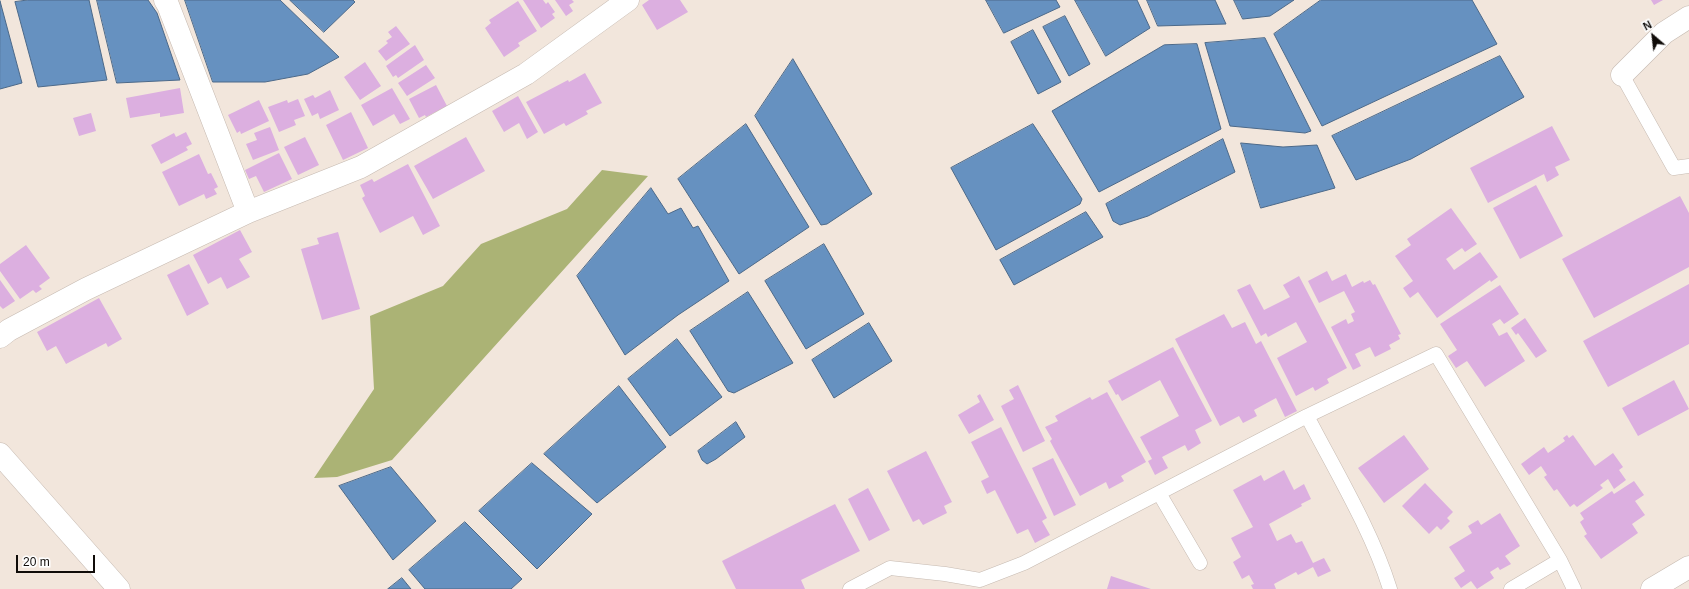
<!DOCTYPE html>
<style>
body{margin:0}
#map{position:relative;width:1689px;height:589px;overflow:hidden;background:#f2e6dc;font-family:Helvetica,sans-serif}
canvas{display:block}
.north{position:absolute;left:1633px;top:16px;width:40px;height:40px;-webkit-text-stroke:3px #fff;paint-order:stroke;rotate:332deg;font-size:11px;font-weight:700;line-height:16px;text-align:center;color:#100c09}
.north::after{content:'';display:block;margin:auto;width:14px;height:18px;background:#100c09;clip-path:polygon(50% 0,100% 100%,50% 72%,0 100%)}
.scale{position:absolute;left:16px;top:555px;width:79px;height:18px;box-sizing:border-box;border:2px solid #100c09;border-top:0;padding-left:5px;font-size:12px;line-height:14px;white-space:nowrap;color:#100c09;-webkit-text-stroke:3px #fff;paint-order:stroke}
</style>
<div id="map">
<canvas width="1689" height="589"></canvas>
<div class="north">N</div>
<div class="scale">20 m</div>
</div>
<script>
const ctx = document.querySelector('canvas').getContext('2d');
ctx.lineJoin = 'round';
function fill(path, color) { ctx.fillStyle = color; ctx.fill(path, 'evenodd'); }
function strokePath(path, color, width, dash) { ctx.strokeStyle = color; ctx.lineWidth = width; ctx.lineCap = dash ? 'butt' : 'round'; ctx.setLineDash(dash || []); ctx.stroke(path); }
fill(new Path2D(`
 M602,170L648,176L392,460L337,477L314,478L374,389L370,316L443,286L481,244L567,209Z`), '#abb375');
const water = new Path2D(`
 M28,0H89L107,80L38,87L15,2Z
 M97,0H148L157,13L180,80L117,83Z
 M185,0H280L339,57L308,74L265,82H213Z
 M290,0H353L355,2L324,32Z
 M986,0H1056L1060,7L1004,33Z
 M1075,0H1137L1150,28L1106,56Z
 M1147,0H1215L1226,24L1158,26Z
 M1234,0H1294L1270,16L1243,19Z
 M1321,0H1472L1497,44L1322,126L1274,34Z
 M0,1L22,83L0,89Z
 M1065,16L1090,64L1069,76L1043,27Z
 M1033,30L1061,82L1038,94L1011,42Z
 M1265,38L1311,131L1305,133L1230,126L1205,43Z
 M1197,44L1221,129L1099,192L1052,111L1164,45Z
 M1500,56L1524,97L1411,159L1356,180L1332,136Z
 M793,59L872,194L827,224L821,225L755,116Z
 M746,124L809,227L739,274L678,179Z
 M1033,124L1082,199L1080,204L996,250L951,168Z
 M1223,139L1235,172L1148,216L1120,225L1113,221L1106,204Z
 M1241,143L1283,147L1317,145L1335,188L1261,208Z
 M651,188L668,214L681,208L693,228L698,226L729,281L678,315L625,355L577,276Z
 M1086,212L1103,237L1014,285L1000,260Z
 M824,244L864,314L806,349L765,281Z
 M748,292L793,363L734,393L728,391L690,331Z
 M869,323L892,361L834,398L812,360Z
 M677,339L722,397L670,436L628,379Z
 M619,386L666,447L597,503L544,454Z
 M736,422L745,437L716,459L707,464L702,460L698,451Z
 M532,463L592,514L537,569L479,511Z
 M391,467L436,521L393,560L339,486Z
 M465,522L522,579L511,589H425L409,570Z
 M402,578L411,589H388Z`);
fill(water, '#6691c0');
strokePath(water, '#4c6989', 1);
fill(new Path2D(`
 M523,0H543L546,4L548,2L555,12L552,14L555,18L541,28Z
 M555,0H572L574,2L569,5L573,11L566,16Z
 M649,0H680L688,12L657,30L642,5Z
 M1651,0H1663L1654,5Z
 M518,1L537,31L518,43L520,46L504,57L485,28L491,23L489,20Z
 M396,26L410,44L386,61L378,51L388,43L386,41L392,37L388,32Z
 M415,45L424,60L398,78L396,75L393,77L386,66Z
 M365,62L381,86L360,100L344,77Z
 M426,65L435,78L407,96L398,83Z
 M585,73L602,103L586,111L588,114L566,126L564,123L544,134L526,102L568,80L569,82Z
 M436,85L447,106L426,117L425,115L419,118L409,99Z
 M180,88L184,113L160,117V113L130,118L126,98Z
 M392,88L410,119L400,124L394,114L373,126L361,105Z
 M330,90L339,110L320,119L318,113L312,116L304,99L313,95L315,98Z
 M518,96L538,132L527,139L519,123L504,132L492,111Z
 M298,99L305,116L294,120L296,125L279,132L268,107L287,100L288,103Z
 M259,100L269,121L241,134L240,131L237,133L228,115Z
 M351,112L368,148L343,160L326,125Z
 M91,113L96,131L79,136L73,118Z
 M1552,126L1570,160L1555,167L1559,175L1547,182L1544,174L1488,203L1470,168Z
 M270,127L279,150L253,160L246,144L257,140L254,133Z
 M186,132L192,144L186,147L188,150L161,164L151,145L174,133L176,137Z
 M305,137L319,165L298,175L284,147Z
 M466,137L485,171L433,199L414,166Z
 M279,153L292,179L264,192L256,176L249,179L245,170Z
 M199,154L208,174L211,173L218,187L214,189L217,194L206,199L204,194L179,206L162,172Z
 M408,164L440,226L423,235L413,216L380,233L362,198L365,196L360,185L372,179L374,182Z
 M1536,185L1563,236L1520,259L1493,208Z
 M1680,196L1689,213V267L1594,318L1562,259Z
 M1451,208L1477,244L1465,252L1462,248L1446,259L1454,270L1480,252L1498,277L1491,282L1490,280L1437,318L1418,292L1410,298L1403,288L1413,281L1395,256L1411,245L1407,239Z
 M240,230L252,252L239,259L250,277L227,289L221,277L208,284L193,255Z
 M338,232L360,309L322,320L301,249L319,244L317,238Z
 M26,245L50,278L39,286L42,289L36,293L33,290L20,299L0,271V264Z
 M189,264L209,304L187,316L167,275Z
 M1327,271L1332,281L1346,274L1352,287L1363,281L1364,283L1370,280L1373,285L1375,284L1401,334L1398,335L1400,339L1389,345L1391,349L1375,357L1370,347L1355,354L1361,366L1353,370L1331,327L1346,319L1348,324L1354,321L1351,314L1355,312L1344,291L1319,303L1308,281Z
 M1299,276L1347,368L1327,379L1329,383L1315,391L1313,387L1296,396L1277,358L1307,342L1296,322L1268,337L1266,333L1261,336L1237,290L1250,284L1264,310L1290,297L1283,285Z
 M0,280L15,301L3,309L0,306Z
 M1689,284V344L1608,387L1583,341Z
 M1500,285L1519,314L1504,324L1500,319L1492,324L1499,336L1507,332L1525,361L1485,387L1467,361L1456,368L1448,356L1457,350L1440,324Z
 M99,298L122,339L108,347L106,343L66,364L56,346L47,351L37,332Z
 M1224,314L1232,328L1245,322L1256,344L1261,341L1297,411L1285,417L1276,398L1254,410L1257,416L1243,423L1239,416L1220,426L1175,339Z
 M1525,318L1547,351L1536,358L1518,333L1516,335L1511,328Z
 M1173,347L1212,421L1195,430L1201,443L1188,451L1185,445L1162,457L1168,468L1155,475L1148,461L1152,459L1140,437L1179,416L1160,380L1122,401L1118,394L1116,395L1108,381Z
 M1674,380L1689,409L1638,436L1622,408Z
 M1018,385L1045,441L1023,452L1001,406L1014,399L1009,390Z
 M1107,392L1146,462L1121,476L1124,481L1109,489L1106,482L1080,496L1050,441L1052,439L1045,427L1058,421L1055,416L1090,397L1092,400Z
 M980,394L994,420L969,434L958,415L980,402L977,396Z
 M1001,427L1047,518L1042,521L1050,535L1035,543L1028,529L1017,534L995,490L987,494L981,481L989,477L971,442Z
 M1404,435L1429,469L1384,503L1358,468Z
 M1567,435L1569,438L1573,435L1595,466L1613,453L1623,467L1619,470L1626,480L1614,489L1608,479L1600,485L1603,488L1577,507L1574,504L1570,507L1557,489L1554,491L1544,477L1547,475L1541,466L1529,475L1521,464L1544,447L1548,453L1565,441L1563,438Z
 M926,451L952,502L944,506L947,513L923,525L919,519L913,522L887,471Z
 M1053,458L1076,505L1054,516L1032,468Z
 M1284,470L1294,490L1304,484L1311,499L1301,504L1302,506L1269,524L1277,541L1291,534L1296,543L1302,541L1313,563L1324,558L1331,571L1318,577L1313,567L1298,575L1296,572L1274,584L1276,589H1253L1251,585L1254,584L1249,575L1242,579L1233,562L1241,557L1231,538L1253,527L1233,490L1261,475L1264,481Z
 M1634,481L1644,495L1635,501L1645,515L1632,524L1638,533L1601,559L1584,536L1587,534L1580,522L1584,519L1580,513L1612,491L1614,494Z
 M1425,483L1453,512L1447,518L1450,521L1441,530L1437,526L1429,534L1402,506Z
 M868,488L890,530L869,541L848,499Z
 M835,504L860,551L801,580L805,589H736L722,561Z
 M1500,513L1520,546L1505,556L1511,564L1500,570L1498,567L1490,572L1494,578L1477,589L1471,581L1461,588L1454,578L1465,571L1449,547L1472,533L1468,526L1478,520L1481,525Z
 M1111,576L1151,589H1107Z`), '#dcafe0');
const service = new Path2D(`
 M1622,75L1674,168L1689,166
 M1307,416C1335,470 1372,531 1390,589
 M1159,493L1200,563
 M850,589L890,568L945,574L980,580L1024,563L1307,416L1436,354L1560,560L1574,589
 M1511,589L1560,560`);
const minor = new Path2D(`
 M165,0L168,5L248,212
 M1622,75L1664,33L1689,17
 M0,337L9,330L86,289L248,212L361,167L526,74L628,0
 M0,454L119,589`);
const primary = new Path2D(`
 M1652,589L1689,567`);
strokePath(service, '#c6bab1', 15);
strokePath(minor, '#c6bab1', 23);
strokePath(primary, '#c6bab1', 23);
strokePath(service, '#fff', 14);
strokePath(minor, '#fff', 22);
strokePath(primary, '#fff', 22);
</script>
